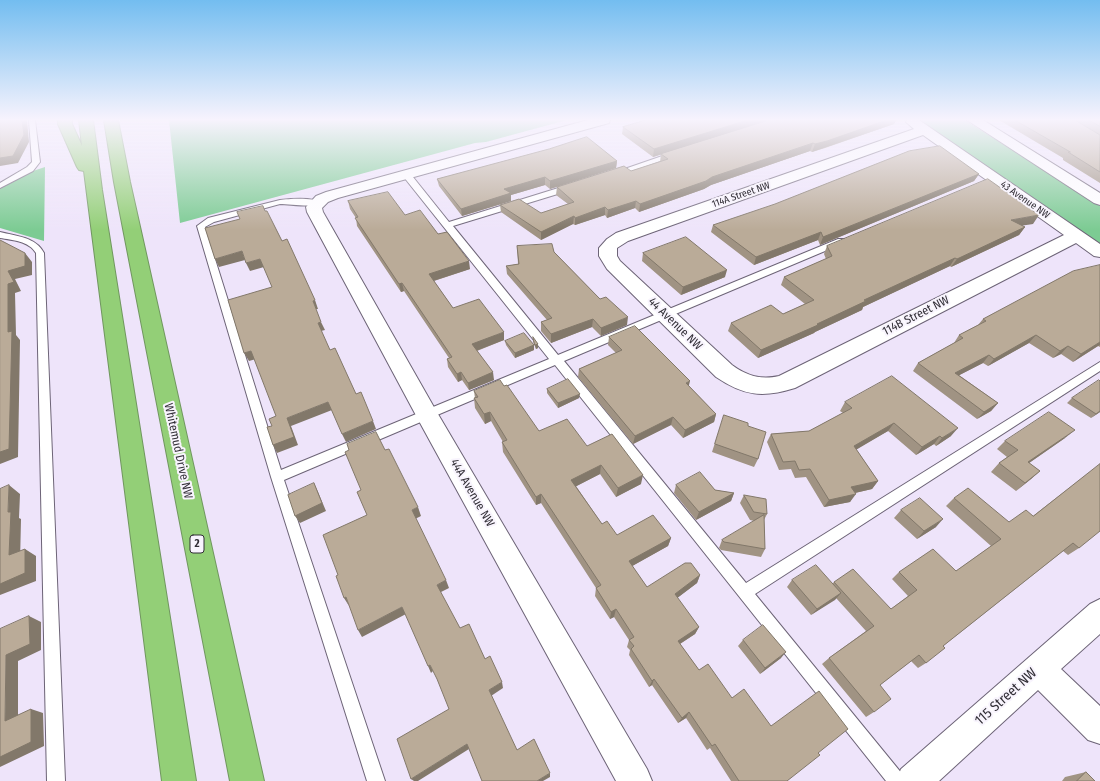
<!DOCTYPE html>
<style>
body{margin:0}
canvas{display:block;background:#eee4fa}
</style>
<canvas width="1100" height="781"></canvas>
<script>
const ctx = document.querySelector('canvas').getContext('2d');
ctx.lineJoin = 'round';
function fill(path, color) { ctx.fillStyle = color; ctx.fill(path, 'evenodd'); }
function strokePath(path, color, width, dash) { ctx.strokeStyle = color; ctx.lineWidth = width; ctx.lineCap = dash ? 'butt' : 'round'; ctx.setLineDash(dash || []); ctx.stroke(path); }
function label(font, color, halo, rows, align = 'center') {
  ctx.font = font + ' "Fira Sans Condensed",sans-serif'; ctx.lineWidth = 4; ctx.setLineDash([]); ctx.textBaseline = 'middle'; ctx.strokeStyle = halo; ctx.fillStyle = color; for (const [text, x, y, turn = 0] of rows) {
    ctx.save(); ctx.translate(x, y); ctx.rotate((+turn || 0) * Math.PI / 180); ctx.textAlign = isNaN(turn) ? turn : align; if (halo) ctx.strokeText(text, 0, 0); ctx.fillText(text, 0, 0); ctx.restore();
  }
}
fill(new Path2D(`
 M169,120H567L486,142L475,143L180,223Z
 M918,120H965L1100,206V245Z
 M45,167L44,241L0,228V189L33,171Z`), '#7ccb93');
const service = new Path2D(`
 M29,120H35L40,162L33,171L0,188V183L27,167L32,162Z
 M671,153H674L678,155L617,176H611L610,174Z
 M403,172H409L449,222L568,185H574V189L453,226L558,355L838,239H844L845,241L844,243L564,361L746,583L1100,362V371L755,594L903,775L906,781H886L555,365L284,480L385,781H367L271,477L197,226L208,218L280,200C289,199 314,197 321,203C315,208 290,204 280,204L214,222L205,227L281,470L549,359L403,176Z
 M0,232C16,236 36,237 44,253L65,781H47L36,253C29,241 12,240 0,238Z`);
const minor = new Path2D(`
 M588,120H610L609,123L338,198L328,202L322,208L323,212L435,409L647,769L652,781H616L419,421L307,212L306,207L316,196L326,192Z
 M907,120H919L1100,244V257L1094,256L1076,243L795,388C763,398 744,396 716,377L607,269L599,256V248L607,239L616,233L914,129L906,122ZM923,135L1064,235L779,376C761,380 747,376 732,365L620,261L617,256V248L628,241Z
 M1100,599V634L1061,669L1100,706V744L1088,740L1038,690L939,781H896L901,769L1090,604Z`);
const tertiary = new Path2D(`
 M967,120H983L1100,193V205L1094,203Z`);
const motorway = new Path2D(`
 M58,120H72V124L82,146L79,120H93L102,190L196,781H162L84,171L79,170L77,167L58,124Z
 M104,120H118L130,182L264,781H230L114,182Z`);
strokePath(service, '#6d6477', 2);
strokePath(minor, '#6d6477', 2);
strokePath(tertiary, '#6d6477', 2);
strokePath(motorway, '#719760', 2);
fill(service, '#fff');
fill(minor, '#fff');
fill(tertiary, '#fff');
fill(motorway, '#93cf77');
fill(new Path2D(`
 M646,120H896L894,124L825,148L812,152L810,151L711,185L704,189L639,212L635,208L607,218L605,215L575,225L573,224L541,240L501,212L500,205L541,213L568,204L556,195L557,187L631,171L660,162L661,154L729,133L653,157L622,134L623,127Z
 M999,120H1100V183L1063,160V158Z
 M617,161L616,168L550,189L545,185L511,195V201L462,216L439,186L437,179Z
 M979,174L974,181L820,245L818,240L754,265L711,232L713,225Z
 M348,201L405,215L438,234L470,269L434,281L453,308L504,340L477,351L494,380L469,390L462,380L458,382L448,367L447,359L449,358L404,291L401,292L357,226L356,218L350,209Z
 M1033,224L1022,225L1025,227L1019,235L951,267L950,266L863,307L862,310L815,332L814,333L758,358L728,331L731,323L783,314L805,304L781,285L784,277L826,259L824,254L827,246Z
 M517,246L554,252L600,299L627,325L601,336L592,327L551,343L541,331V322L547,320L507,274L506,266L518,264Z
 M643,253L725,277L681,295L642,261Z
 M1100,265V347L1098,346L1073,362L1061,354L1053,358L1029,343L988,366L983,363L959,375L998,403L991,411L977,419L913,371L918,363L954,343L959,335L978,325L983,319Z
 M533,337L538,348L536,349L533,341Z
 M609,337L689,386L716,414L714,422L683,438L671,425L633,444L578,377L579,369L616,353L608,345Z
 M505,341L534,345V350L515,358L506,345Z
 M1100,381V412L1091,418L1067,403L1072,398Z
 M547,389L579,398L558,408L547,393Z
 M474,391L539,431L587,446L641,484L616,497L600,474L576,486L602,524L617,535L671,538L668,546L632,566L647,587L700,575L697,583L677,598L699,627L695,634L680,644L699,670L732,698L771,726L818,753L787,781H731L710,748L707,750L686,718L678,723L652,685L649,687L629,655L630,650L627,647L629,640L614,617L610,619L595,596L596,588L541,503L536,505L503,452L502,442H503L491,421L485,424L475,408L474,398H475Z
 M845,402L951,436L936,446L934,444L916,455L888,431L856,449L878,481L872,489L855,493L850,502L824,507L806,477L795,478L791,469L779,470L767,442L771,434L809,431L843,413L840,411Z
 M724,415L748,426L758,459L754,467L712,452Z
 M1065,438L1029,463L1040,471L1031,479L1016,491L991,472L999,463L1007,457L997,449L1005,441Z
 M1100,464L1079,548L1068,555L1063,551L943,646L926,663L918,668L911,661L880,685L874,712L866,717L822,664L829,658L866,631L836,598L811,615L787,587L792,580L833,583L834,582L891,609L908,596L892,579L899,572L956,571L991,546L946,506L954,498L1009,522L1033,516Z
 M676,485L715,490L734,493L731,501L696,520L674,493Z
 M744,495L767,514L764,520L765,549L761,557L721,550L719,548L722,540L754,521L750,520L740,503Z
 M901,510L936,527L917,539L894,518Z
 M743,640L781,658L760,674L738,646Z
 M1086,772L1095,781H1062L1065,777Z`), '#a09383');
fill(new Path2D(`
 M22,120H27L29,142L18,163L0,166V158Z
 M748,120H769L653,157L654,149Z
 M887,120H896L894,124L812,152L815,144Z
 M813,143L810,151L711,185L704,189L639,212L640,204L712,177Z
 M617,161L616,168L550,189V181Z
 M979,174L974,181L820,245L823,237Z
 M545,177V185L511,195V201L462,216L461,209L504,189Z
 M636,201L635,208L607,218L608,210Z
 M605,207V215L575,225V218Z
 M1039,215L1033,224L1006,228L1011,220Z
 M574,216L573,224L541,240V232Z
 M1025,227L1019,235L951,267L957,259Z
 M821,232L818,240L754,265L756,257Z
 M242,251L245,260L219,267L215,259Z
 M25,253L32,262V275L15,279L21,291L15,293L16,335L20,340L18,457L0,464V452L8,332V271Z
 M955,258L950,266L863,307L862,310L815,332L814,333L758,358L761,350L817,324L864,300Z
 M260,259L264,267L250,271L246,263Z
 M469,261L470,269L430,282L429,274Z
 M727,270L725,277L681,295L683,287Z
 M402,283L404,291L401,292L399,284Z
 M315,300L318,309H316L313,301Z
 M628,317L627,325L601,336V328Z
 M593,319L592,327L551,343V334Z
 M321,322L325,330L321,331L318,323Z
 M504,332V340L473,352L472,344Z
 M1036,335L1029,343L988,366L994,359Z
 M1100,342V345L1098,346L1073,362L1081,354Z
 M538,344V348L536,349L535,345Z
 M534,345V350L515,358V353Z
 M1068,346L1061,354L1053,358L1060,351Z
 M251,351L256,359L249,361L244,353Z
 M989,355L983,363L950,380L955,373Z
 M461,372L462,380L458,382L457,374Z
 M493,372L494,380L469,390L468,383Z
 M690,381L688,389L686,383Z
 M580,394L579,398L558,408V403Z
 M328,402L332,410L291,426L298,445L277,453L273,445L287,418Z
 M998,403L991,411L977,419L984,412Z
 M1100,411V412L1091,418L1096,414Z
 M490,412L491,421L485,424L484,414Z
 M716,414L714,422L683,438L685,430Z
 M673,417L671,425L633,444L635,436Z
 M373,421L376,429L346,442L342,434Z
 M894,423L888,431L849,454L854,446Z
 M958,428L951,436L936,446L942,438Z
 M1075,430L1065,438L1019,470L1028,462Z
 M940,436L934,444L916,455L922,447Z
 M601,465L600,474L571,489V480Z
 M1040,471L1031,479L1016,491L1025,483Z
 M643,475L641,484L616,497L618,488Z
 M878,481L872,489L846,495L851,487Z
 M314,483L318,492L326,511L300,523L295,516Z
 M9,485L20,494L19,518L21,519L20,563L9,555L8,512Z
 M734,493L731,501L696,520L699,512Z
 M541,494V503L536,505V497Z
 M856,494L850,502L824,507L829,500Z
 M418,507L421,516L415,519L412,510Z
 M943,519L936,527L917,539L924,531Z
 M671,538L668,546L627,569L629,561Z
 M25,549L36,556V581L0,595V584Z
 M700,575L697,583L672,602L675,594Z
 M446,580L449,588L439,593L437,585Z
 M841,593L835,600L811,615L817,609Z
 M346,597L349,606L344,598Z
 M402,607L406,614L362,637L358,630Z
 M616,609L614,617L610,619L611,612Z
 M29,616L41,622V650L18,661V726L5,721L6,655Z
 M699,627L695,634L675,647L678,641Z
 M786,652L781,658L760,674L765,668Z
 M430,665L433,671L431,673L428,666Z
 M654,679L652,685L649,687L652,681Z
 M502,682L503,688L491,696L489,690Z
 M31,709L43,713L44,746L0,767V757Z
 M689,712L686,718L678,723L682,718Z
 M467,744L469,749L418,781H414L411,779Z
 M550,773V777L543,781H537Z`), '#82786a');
const building = new Path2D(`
 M0,120H22L24,135L13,156L0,158Z
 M646,120H748L654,149L623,127Z
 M769,120H887L827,141L815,144L813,143L712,177L706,181L640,204L636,201L608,210L605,207L575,218L574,216L541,232L500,205L519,199L541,213L574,202L557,187L624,166L631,171L668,159L661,154Z
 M1015,120H1075L1100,135V172L1068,152H1070Z
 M1089,120H1100V126Z
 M587,137L617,161L550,181L545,177L504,189L511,193L461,209L437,179L549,149Z
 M940,146L979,174L823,237L821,232L756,257L713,225L775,204L909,151Z
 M988,179L1039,215L1011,220L1025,227L957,259L955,258L864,300L866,301L817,324L818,325L761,350L731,323L771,305L783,314L814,300L784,277L832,256L827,246Z
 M388,192L405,215L420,210L438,234L447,232L469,261L429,274L453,308L479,299L504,332L472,344L493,372L468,383L461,372L457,374L447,359L452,357L402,283L399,284L355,218L358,217L348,201Z
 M263,206L265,211H267L282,241L287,239L315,300L313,301L321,322L318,323L330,350L335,348L356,394L361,392L373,421L342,434L328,402L287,418L294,437L273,445L267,427L272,426L269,419L276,416L251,351L244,353L228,300L272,287L260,259L246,263L242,251L215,259L205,228L240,219L237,212Z
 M686,237L727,270L683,287L643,253Z
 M0,240L25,253V266L8,271L14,282L8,284V332L12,331L9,449L0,452Z
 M552,244L554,252L600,299L606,297L628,317L601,328L593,319L551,334L541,322L552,318L506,266L519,264L517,246Z
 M1100,265V342L1081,354L1068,346L1060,351L1036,335L994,359L989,355L955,373L998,403L984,412L918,363L963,338L959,335L986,321L983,319L1073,271Z
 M635,326L690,381L686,383L716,414L685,430L673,417L635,436L579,369L622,350L609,337Z
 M524,333L534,345L515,353L505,341Z
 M533,337L538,344L535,345Z
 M892,376L958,428L942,438L940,436L922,447L894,423L854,446L878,481L851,487L856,494L829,500L810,469L799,470L795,461L783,462L771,434L809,431L852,408L845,402Z
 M568,379L580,394L558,403L547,389Z
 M500,380L504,386L507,385L539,431L567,419L587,446L612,434L643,475L618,488L601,465L571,480L602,524L607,521L617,535L653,515L671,538L629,561L647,587L685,563H691L700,575L675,594L699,627L678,641L699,670L708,664L732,698L744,689L771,726L819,691L848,729L818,753L820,755L787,781H739L715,744L712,746L689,712L682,718L654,679L652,681L631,649L634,646L629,640L634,637L616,609L611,612L596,588L601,585L541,494L536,497L502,442L507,440L490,412L484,414L474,398L478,397L474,391Z
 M1099,380L1100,381V411L1096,414L1072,398Z
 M1049,412L1075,430L1028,462L1040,471L1025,483L999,463L1018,450L1005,441Z
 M724,415L748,423V426L766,432L758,459L715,444Z
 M376,432L385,450L389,449L418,507L412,510L446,580L437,585L460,628L469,624L485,659L490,656L502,682L489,690L517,750L534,739L550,773L537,781H482L467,744L411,779L397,739L449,709L437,679L430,665L428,666L402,607L358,630L346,597L344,598L336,576L338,575L323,535L367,515L357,492L361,490L345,452L349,450L347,444Z
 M1100,464V531L1079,548L1073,543L943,646L945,648L926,663L919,655L880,685L891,699L874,712L829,658L874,626L834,582L853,569L891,609L917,590L899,572L933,549L956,571L1001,539L954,498L968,488L1009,522L1026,510L1033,516Z
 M700,472L715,490L734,493L699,512L676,485Z
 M314,483L322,503L295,516L288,495Z
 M9,485L8,512H11L9,555L25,549V573L0,584V489Z
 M744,495L766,499L767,514L754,512Z
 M920,498L943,519L924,531L901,510Z
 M764,515L765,549L724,542L722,540Z
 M816,565L841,593L817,609L792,580Z
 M29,616L30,644L6,655L5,721L31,709V742L0,757V629Z
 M763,625L786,652L765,668L743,640Z
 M1086,772L1095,781H1077Z`);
fill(building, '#baab98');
strokePath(building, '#82786a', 1);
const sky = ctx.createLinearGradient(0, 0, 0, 230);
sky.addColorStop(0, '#73bdf0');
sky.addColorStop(0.52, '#f7f3fd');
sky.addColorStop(1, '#f7f3fd00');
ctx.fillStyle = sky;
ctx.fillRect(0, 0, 1100, 230);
label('10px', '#312e36', '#f8f4fd', [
 ["114A Street NW",741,195,-19],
 ["43 Avenue NW",1025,200,35]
]);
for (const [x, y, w] of [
 [197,544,14]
]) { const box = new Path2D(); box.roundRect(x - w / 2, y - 9, w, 18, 3); ctx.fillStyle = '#f8f4fd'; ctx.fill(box); strokePath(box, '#312e36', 1); }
label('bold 11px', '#312e36', null, [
 ["2",197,544]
]);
label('12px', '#312e36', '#f8f4fd', [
 ["114B Street NW",916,316,-27],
 ["44 Avenue NW",675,324,44],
 ["Whitemud Drive NW",178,451,78],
 ["44A Avenue NW",472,493,60]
]);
label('14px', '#312e36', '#f8f4fd', [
 ["115 Street NW",1006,697,-42]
]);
</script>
